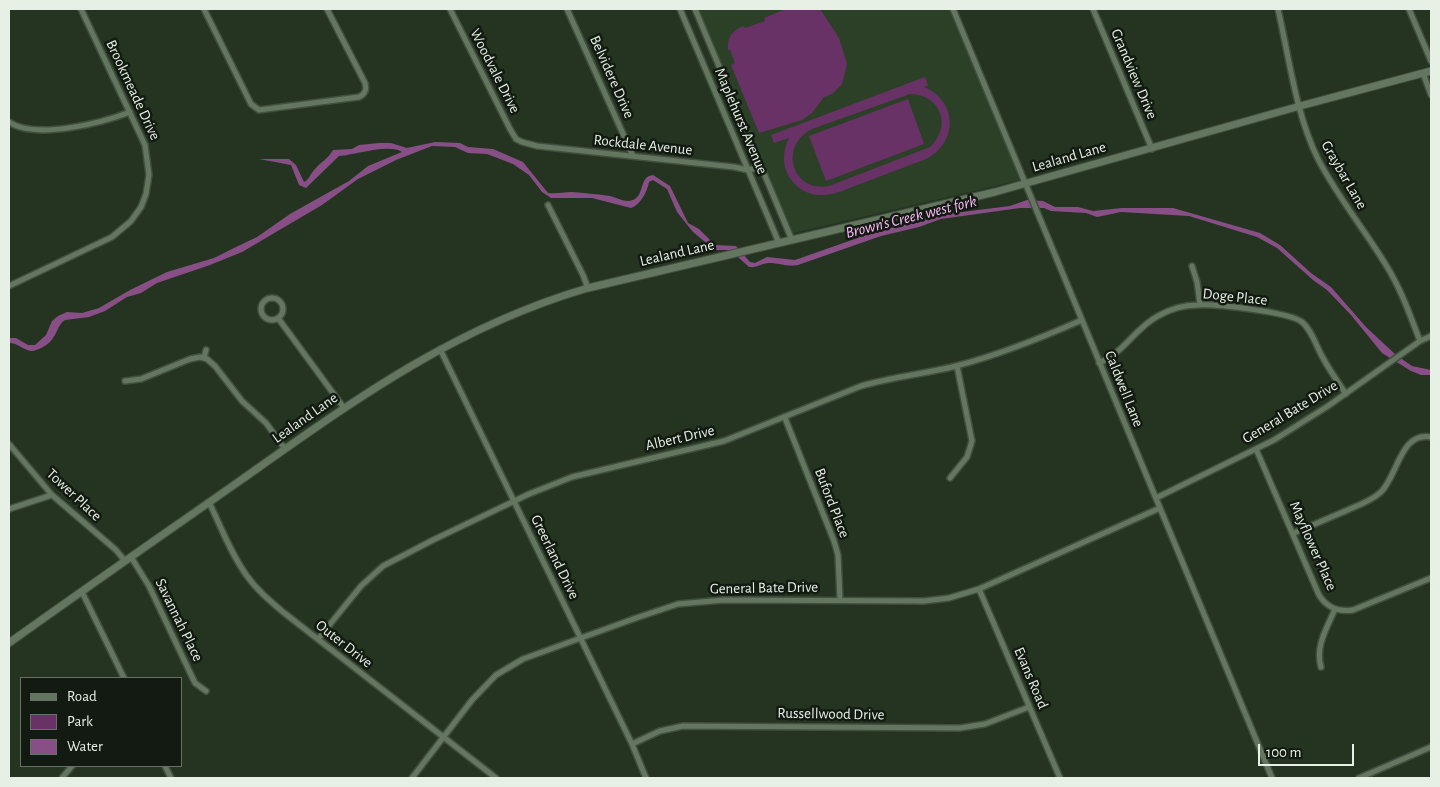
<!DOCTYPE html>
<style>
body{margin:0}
#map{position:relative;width:1440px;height:787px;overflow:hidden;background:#243421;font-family:"Alegreya Sans",sans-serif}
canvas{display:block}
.frame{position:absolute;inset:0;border:10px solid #e6f0e4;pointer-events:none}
.legend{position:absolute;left:20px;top:677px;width:162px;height:90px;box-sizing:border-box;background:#121a11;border:1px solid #677065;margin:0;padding:6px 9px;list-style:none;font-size:15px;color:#e6f0e4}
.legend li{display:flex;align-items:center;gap:10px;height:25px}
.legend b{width:25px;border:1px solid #677065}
.scale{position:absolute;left:1258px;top:744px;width:96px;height:22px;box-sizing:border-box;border:2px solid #e6f0e4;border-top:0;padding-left:6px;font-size:15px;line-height:18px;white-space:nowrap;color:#e6f0e4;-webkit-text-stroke:4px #121a11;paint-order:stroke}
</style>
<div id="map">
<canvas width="1440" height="787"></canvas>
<div class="frame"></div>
<ul class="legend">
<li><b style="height:6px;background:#647660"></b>Road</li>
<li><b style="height:14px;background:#683267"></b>Park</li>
<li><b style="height:14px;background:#884f87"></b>Water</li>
</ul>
<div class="scale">100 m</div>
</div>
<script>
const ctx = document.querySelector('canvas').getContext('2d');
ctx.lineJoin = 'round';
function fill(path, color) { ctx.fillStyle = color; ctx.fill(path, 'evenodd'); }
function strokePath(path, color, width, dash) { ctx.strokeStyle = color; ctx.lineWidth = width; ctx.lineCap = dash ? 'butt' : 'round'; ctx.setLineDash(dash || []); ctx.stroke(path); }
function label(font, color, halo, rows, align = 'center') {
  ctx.font = font + ' "Alegreya Sans",sans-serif'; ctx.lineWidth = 5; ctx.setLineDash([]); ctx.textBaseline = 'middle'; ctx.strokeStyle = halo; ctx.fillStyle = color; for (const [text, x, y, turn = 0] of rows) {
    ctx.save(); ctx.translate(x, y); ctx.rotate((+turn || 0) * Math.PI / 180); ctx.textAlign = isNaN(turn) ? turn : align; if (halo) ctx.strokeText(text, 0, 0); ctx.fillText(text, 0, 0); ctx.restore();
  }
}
fill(new Path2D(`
 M699,9H949L1021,180L793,233Z`), '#2c4028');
fill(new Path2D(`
 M786,9H820L839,38L847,64L842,84L832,94L824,97L812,113L802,120L759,133L731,65L735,63L730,50H728C727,37 732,31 743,26L745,28L765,21L764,18Z
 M925,77L928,85L924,87C958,101 958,143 926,159C904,167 882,176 860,184C848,188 834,196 820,195C806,195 795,187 788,175C782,163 783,150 789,138L774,143L771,135ZM910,94C940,94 953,126 930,147L829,186C792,193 778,146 812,129Z
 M908,99L924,144L826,181L809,136Z`), '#683267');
fill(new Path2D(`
 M435,142L460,143L468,147L493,149L523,162L548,193C556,194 564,192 572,192C584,193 598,194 610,196C618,198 625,203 633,200C645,195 639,176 653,175L670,186L688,223L699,229L715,245L736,246L750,262L755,263L767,257L795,260L869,234L938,215L1010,206L1027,200L1043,201L1055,207H1078L1093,211L1122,208H1173L1260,233L1280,245L1311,273L1331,287L1366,327L1396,355L1412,366L1431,370V375H1421L1411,371L1382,353L1351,315L1327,290L1313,280L1277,248L1257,237L1189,216L1121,212L1097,217L1086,213L1051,211L1044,208H1020L941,219L919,227L881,236L798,265C785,267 781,263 769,263C762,263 758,268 749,267L730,250H715L693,232L677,212L667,189L653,180L649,182C647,192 641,204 631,208L592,198H551L542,192L529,175L513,164L487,154L468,153L455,147L432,146L396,160L358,179L322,205L242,252L210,265L157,283L141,293L127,297L105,311L89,317L65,320C55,327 58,339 43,347C39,349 35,351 31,351C23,350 18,343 9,343V338H16L28,345H35L46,335L52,321L58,316L67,312L82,313L99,308L130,290L167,272L214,258L234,248L257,237L290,214L349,181L368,166L402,152C390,143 354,155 339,156L306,188L299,185L291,165L259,159H289L296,165L304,182C310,179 310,174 315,169C321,162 328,159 333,150L352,149L359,145L379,143H391L407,148Z`), '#884f87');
const street = new Path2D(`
 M204,9L251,104L259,110L359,97C365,94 367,90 365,83L327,9
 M450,9L510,129L516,139L522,142L537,146L734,167L748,170L761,167
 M567,9L633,156
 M680,9L779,243
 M695,9L792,240
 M953,9L1272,778
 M1093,9L1152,149
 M1278,9C1289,57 1296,115 1318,159C1337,196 1364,229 1386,265C1401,289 1410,315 1420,341
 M1409,9L1431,61
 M1423,73L1431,95
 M9,122C35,140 102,123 130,112
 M548,205L583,275L588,288
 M1192,266L1197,282L1200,304
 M9,286L112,237L131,221L141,207L146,194L149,175L145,145L81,9
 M261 309a11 11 0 1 1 22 0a11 11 0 1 1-22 0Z
 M278,318L344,408
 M440,349L632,744L646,778
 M204,358L206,350
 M1099,363C1124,353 1135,328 1158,316C1170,309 1184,305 1198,305C1216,304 1290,312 1302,322C1312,330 1317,348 1323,358C1330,371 1338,382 1346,394
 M125,381L141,379L190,359L200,357L207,359L215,366L242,401L266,423L285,449
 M785,418L834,541L838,555L840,600
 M9,444L52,495L116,550L125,561
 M1256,449L1319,595C1327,608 1339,612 1353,610L1431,578
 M950,478L967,457L972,441L957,366
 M1156,498L1274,440L1328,406L1420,341L1431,336
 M209,502C221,527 231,554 247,576C257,590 270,601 283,612L496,778
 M9,509L52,495
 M1294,533C1310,526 1327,519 1343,512C1356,506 1370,502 1381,492C1398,475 1400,432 1431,437
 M131,557L149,586L195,683L206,691
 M979,589L1060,778
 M82,592L124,678
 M318,639L361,586L383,566L433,540L529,494L572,477L724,441L861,386C892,377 924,374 956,366C999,355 1041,338 1082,320
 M1321,667C1315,646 1327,628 1335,609
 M632,744L660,731L683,726L960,728L985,724L1029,707
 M165,766L171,778
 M62,778L72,766
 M412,778L472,700L496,675L523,659L636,618L678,604L724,600L924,601L949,598L979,589L1160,508
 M1359,778L1431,747`);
const secondary = new Path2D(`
 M9,643C86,588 164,534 241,480C353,401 454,327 588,288L995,192L1300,106L1431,71`);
strokePath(street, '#414f3e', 8);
strokePath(secondary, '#414f3e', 9);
strokePath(street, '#647660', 5);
strokePath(secondary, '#647660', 7);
label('15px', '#e6f0e4', '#121a11', [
 ["Woodvale Drive",495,71,63],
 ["Grandview Drive",1134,74,67],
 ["Belvidere Drive",612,77,66],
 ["Brookmeade Drive",133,90,65],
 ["Maplehurst Avenue",741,121,67],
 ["Rockdale Avenue",643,145,6],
 ["Lealand Lane",1069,157,-16],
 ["Graybar Lane",1344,175,60],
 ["Lealand Lane",677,253,-13],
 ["Doge Place",1235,297,6],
 ["Caldwell Lane",1124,389,68],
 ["General Bate Drive",1290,412,-31],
 ["Lealand Lane",305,418,-35],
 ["Albert Drive",680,438,-13],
 ["Tower Place",74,495,43],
 ["Buford Place",832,503,69],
 ["Mayflower Place",1313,546,66],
 ["Greerland Drive",555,557,64],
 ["General Bate Drive",764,588,-1],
 ["Savannah Place",179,620,64],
 ["Outer Drive",344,644,38],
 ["Evans Road",1031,678,67],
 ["Russellwood Drive",831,714,1]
]);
label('italic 16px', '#fbbaf9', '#121a11', [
 ["Brown's Creek west fork",911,217,-14]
]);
</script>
